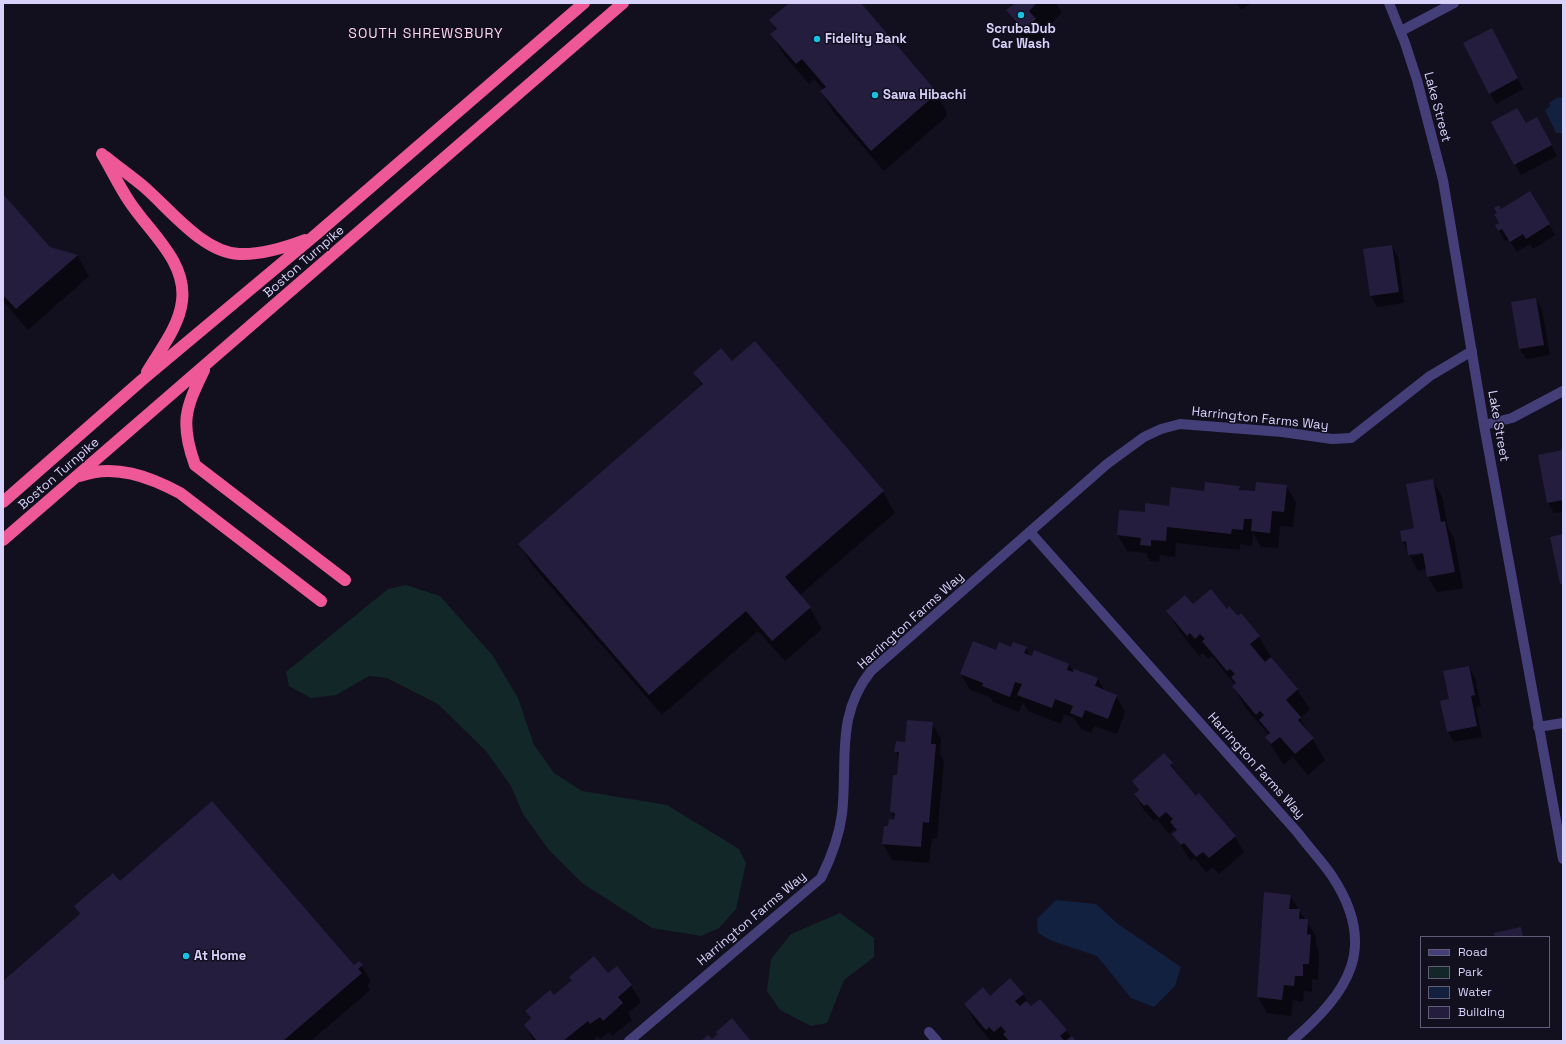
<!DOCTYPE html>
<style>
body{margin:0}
#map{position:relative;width:1566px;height:1044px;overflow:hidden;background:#120f1f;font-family:"Space Grotesk",sans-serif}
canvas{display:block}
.frame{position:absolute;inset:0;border:4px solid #d8d1fa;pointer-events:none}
.legend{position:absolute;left:1420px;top:936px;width:130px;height:92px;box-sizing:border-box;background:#120f1f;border:1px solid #615d77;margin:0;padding:5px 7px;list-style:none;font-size:12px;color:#d8d1fa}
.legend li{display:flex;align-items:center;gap:8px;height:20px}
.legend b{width:20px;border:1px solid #615d77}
</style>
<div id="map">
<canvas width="1566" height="1044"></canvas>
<div class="frame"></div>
<ul class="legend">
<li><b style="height:5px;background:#443e79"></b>Road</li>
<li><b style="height:11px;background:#122828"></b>Park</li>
<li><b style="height:11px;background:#122140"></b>Water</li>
<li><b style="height:11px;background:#251d3e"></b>Building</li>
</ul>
</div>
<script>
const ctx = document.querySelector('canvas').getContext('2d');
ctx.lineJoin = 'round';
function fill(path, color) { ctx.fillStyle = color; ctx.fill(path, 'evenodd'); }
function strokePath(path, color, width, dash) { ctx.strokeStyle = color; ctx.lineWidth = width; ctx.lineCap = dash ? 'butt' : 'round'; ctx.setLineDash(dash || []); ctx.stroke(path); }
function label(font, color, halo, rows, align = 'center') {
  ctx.font = font + ' "Space Grotesk",sans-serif'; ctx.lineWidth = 3; ctx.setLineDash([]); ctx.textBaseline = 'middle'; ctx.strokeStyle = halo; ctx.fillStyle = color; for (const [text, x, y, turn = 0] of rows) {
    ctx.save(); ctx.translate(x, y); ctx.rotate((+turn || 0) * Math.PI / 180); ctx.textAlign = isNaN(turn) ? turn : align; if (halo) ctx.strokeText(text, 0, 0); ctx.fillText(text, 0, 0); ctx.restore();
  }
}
fill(new Path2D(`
 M406,585L440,596L493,656L518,698L534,745L554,773L582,791L667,805L739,849L746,863L736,909L719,928L701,936L652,928L582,883L549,850L523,814L511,786L486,751L438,704L387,678L369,676L336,695L311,698L289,686L286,672L388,589Z
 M840,913L874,938V957L844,980L827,1023L811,1026L780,1010L767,991L771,959L791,934Z`), '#122828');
fill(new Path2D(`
 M1558,97L1563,98V133H1556L1545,110L1550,106L1549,103Z
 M1056,900L1096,904L1118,924L1181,967L1175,986L1154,1007L1131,998L1097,956L1052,941L1038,933L1037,919Z`), '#122140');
fill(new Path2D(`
 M790,3H860L934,91L947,112L946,117L884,171L834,113L821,92L824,90L814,79L809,84L784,55L772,34L776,30L770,20Z
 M1009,3H1056L1062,13L1042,31L1047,40L1036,50L1020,32L1008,11L1012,7Z
 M1237,3H1252L1241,10Z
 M1498,40L1523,89L1496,104L1490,93Z
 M1525,125L1543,129L1557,156L1521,175L1515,164Z
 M1530,193L1555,235L1533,249L1530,244L1517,252L1509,239L1505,241L1496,226L1500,223L1498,213Z
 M3,195L49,248L77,255L89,276L28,330L3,301Z
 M1392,246L1398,257L1404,303L1377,307L1371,296L1364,250Z
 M1536,299L1542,310L1550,355L1526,359L1520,349L1512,303Z
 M732,362L883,492L895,513L800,595L810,608L822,629L785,661L758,631L662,715L532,565L519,544L702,386L694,373Z
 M1563,453V512L1554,513L1548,503L1539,456Z
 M1432,480L1442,496L1448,528L1454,538L1463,588L1437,592L1428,577L1427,569L1418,571L1403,542L1416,529ZM1428,553L1412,556V554Z
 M1286,486L1296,502L1293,527L1280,526L1278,548L1261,547L1253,533L1252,546L1240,544V550L1176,543L1175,557L1160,555L1159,562L1150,561L1146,553L1127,551L1118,535L1145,514L1170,507L1205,492L1239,487L1241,491L1256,492Z
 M1193,606L1227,610L1238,617L1241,615L1259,637L1272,658L1297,689L1310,710L1300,718L1325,760L1308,775L1293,757L1284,765L1266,737L1269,735L1268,734L1245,707L1233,686L1235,685L1212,656L1208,659L1203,653L1199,656L1180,632L1167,611Z
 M1012,648H1026L1031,657L1069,665L1074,673L1075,670L1098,679L1105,691L1116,696L1125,712L1117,734L1094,726L1091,733L1081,729L1074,718L1064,714L1061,724L1028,711L1023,702L1019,712L993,702L990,697L970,690L961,674L997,652Z
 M1469,667L1475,678L1481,706L1476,707L1482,737L1454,742L1448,732L1450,700Z
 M932,723L941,739L940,754L944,761L937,838H932L929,863L892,860L883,844L889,827L896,821L891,812L898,776L899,758L896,752Z
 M1164,755L1196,797L1235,837L1244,852L1219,874L1213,867L1206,872L1194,858L1191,861L1173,834L1176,831L1175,829L1169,834L1157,819L1154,821L1144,810L1135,795L1139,792L1133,781Z
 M120,882L354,967L362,966L371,982L367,985L370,990L311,1041H3V982L80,915L75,907Z
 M1290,896L1316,936V945L1319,952L1318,980L1312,979V992L1304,991L1303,1002L1293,1000L1291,1016L1267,1013L1258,997Z
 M616,968L631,986L641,1002L628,1013L632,1020L612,1036L610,1032L600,1039L598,1036L592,1041H534L525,1025L531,1020L526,1011L554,996L572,981L570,977L608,974Z
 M1023,994L1029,1005L1066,1030L1071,1038L1075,1041H991L977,1025L965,1004L990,997Z`), '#0007');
fill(new Path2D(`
 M789,3H861L935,90V95L871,151L820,91L826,87L802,59L796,64L770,34L777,29L769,20Z
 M1015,3H1037L1029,11L1036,19L1023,30L1006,10Z
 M1492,28L1518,78L1489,94L1463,43Z
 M1517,108L1526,123L1537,117L1552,145L1514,165L1491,122Z
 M1530,191L1550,224L1526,239L1523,234L1510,242L1502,229L1498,231L1495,225L1499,223L1494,214L1497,213L1494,208L1499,205L1501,209Z
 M3,194L50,247L78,255L16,309L3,295Z
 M1392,245L1399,292L1370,296L1363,249Z
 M1536,298L1544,345L1519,349L1511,302Z
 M755,341L884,491L785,577L811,607L772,641L746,611L649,695L518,544L703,384L693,373L721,348L732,361Z
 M1563,450V500L1547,503L1538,455Z
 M1433,479L1441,522L1445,521L1455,572L1427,577L1423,553L1408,555L1406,541L1402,542L1400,531L1414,528L1406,484Z
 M1205,482L1240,486L1239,490L1255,491L1256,482L1287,485L1284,512L1272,511L1270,533L1251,531L1252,519H1244L1243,530L1232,529L1231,534L1167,527L1166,541L1151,540V546L1140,545L1141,538L1117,535L1119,510L1145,512V503L1169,506L1171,487L1204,491Z
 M1563,534V583L1560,584L1550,537Z
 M1211,589L1227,609L1229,606L1238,616L1241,613L1260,636L1250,644L1265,662L1271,657L1298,689L1286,700L1301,717L1298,720L1314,738L1295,754L1280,737L1271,744L1265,737L1270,733L1259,720L1264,715L1260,711L1256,715L1232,686L1236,683L1231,677L1235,674L1230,669L1227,671L1202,641L1205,639L1200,634L1195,639L1190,633L1187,636L1166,611L1185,595L1193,604Z
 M973,641L996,650L999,642L1011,647L1013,642L1027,647L1024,653L1032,656L1034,650L1069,664L1067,670L1073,672L1074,669L1098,678L1095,686L1117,695L1108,719L1085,710L1082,718L1070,713L1073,706L1055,699L1052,708L1017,695L1022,684L1015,682L1010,697L982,686L983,683L960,674Z
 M1469,666L1475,695L1471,696L1477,726L1447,732L1440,701L1449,699L1443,671Z
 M907,720L933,722L931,744H936L929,823L923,822L921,847L882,844L884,826H888L889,819L894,820L895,813L890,812L893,775H897L899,752H894L896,741L905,742Z
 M1164,753L1173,763L1170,765L1196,796L1199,793L1236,836L1209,858L1203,852L1196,857L1184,843L1181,845L1172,834L1177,830L1170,822L1173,819L1166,812L1159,818L1147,804L1144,806L1134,794L1139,790L1132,781Z
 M212,801L354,965L359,961L363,965L358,969L362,973L283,1041H3V981L80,914L74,906L113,873L120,881Z
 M1264,892L1291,895L1289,909H1300L1299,919H1308L1307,934L1311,935L1309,964H1303V976H1295L1294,986L1284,985L1282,1000L1257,997Z
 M1521,927L1523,937H1495L1494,933Z
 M594,956L608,973L617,966L632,985L618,997L623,1003L603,1021L600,1017L590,1024L588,1021L563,1041H537L524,1025L531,1018L525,1011L550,990L554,995L572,980L569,977Z
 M1010,978L1024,994L1015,1001L1020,1006L1026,1001L1031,1006L1040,999L1067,1030L1060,1036L1065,1041H1009L1003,1034L1006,1032L1001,1026L994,1032L989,1027L986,1030L964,1004L983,987L990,996Z
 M732,1018L751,1041H701L708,1035L712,1039L718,1034L716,1032Z
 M1072,1036L1076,1041H1065Z`), '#251d3e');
strokePath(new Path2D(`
 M1389,3L1405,43L1417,80L1443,180L1484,425L1563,859
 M1401,31L1454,3
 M1484,425L1512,418L1563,391
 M1030,532L1298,833C1309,848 1322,861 1332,876C1379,947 1349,992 1292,1041
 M1538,727L1563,723
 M929,1032L937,1041
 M629,1041L821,878C831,858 839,837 842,814C848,763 835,715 871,671L1107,464L1144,437L1161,429L1180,424L1282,432L1332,439L1351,438L1430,376L1472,351`), '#443e79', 10);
strokePath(new Path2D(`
 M102,154C111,169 119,186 129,201C149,232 187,261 182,301C179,327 160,350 147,372
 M106,157C118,167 131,176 143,186C169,208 202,252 239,254C261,255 284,248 305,240
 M204,370C185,409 180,423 195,465L345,580
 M80,476C114,463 150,477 180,493L321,601
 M3,502L142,380L313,237L584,3
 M3,540L623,3`), '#ee5897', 12);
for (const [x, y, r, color] of [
 [1021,15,4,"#16c1e1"],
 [817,39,4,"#16c1e1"],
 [875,95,4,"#16c1e1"],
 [186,956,4,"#16c1e1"]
]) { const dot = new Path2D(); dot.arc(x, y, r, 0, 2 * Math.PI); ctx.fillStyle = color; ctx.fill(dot); strokePath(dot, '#120f1f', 1.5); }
label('bold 13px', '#d8d1fa', '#120f1f', [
 ["ScrubaDub",1021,29,"center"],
 ["Car Wash",1021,44,"center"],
 ["Fidelity Bank",825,39],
 ["Sawa Hibachi",883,95],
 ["At Home",194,956]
], 'left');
label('13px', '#d8d1fa', '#120f1f', [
 ["Lake Street",1437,107,75],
 ["Boston Turnpike",304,262,-41],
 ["Harrington Farms Way",1260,419,6],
 ["Lake Street",1498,426,80],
 ["Boston Turnpike",59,474,-41],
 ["Harrington Farms Way",911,621,-42],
 ["Harrington Farms Way",1256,766,48],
 ["Harrington Farms Way",752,919,-40]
]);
ctx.letterSpacing = '1px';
label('14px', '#fbd3ea', '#120f1f', [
 ["SOUTH SHREWSBURY",426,34]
]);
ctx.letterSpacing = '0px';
</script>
